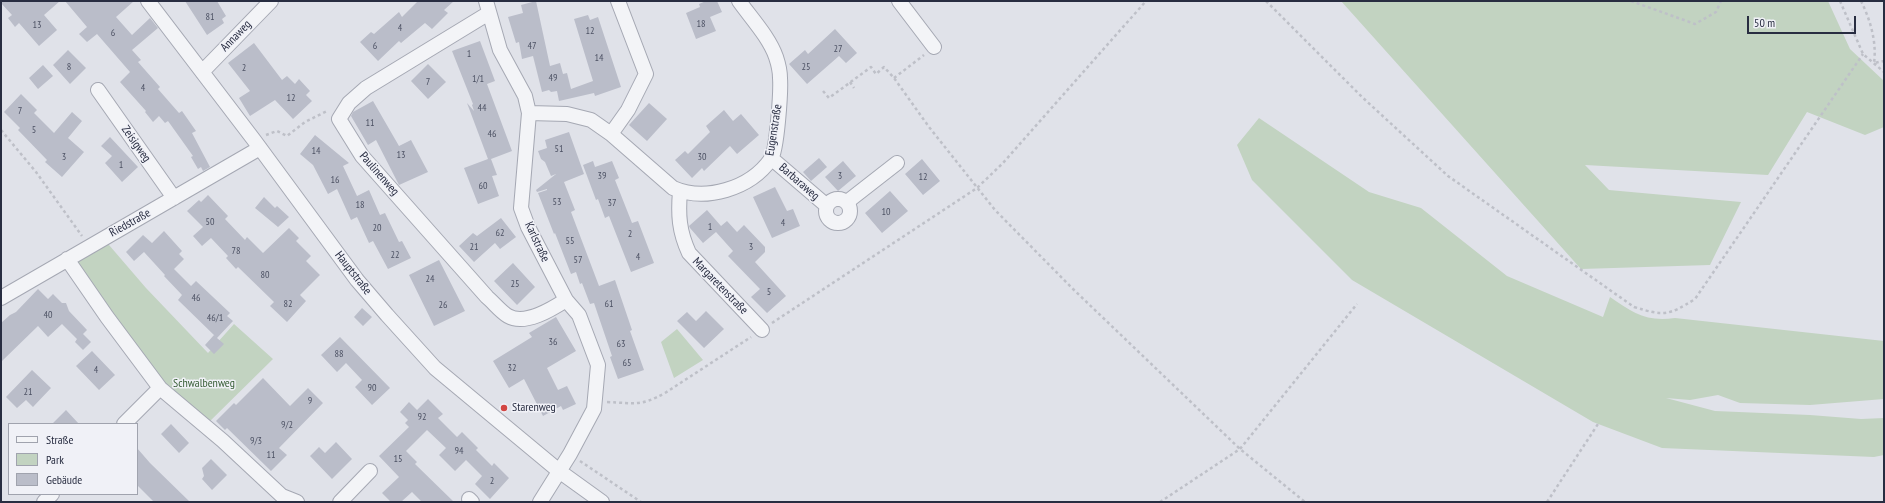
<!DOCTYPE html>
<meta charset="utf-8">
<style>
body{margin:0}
#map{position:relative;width:1885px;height:503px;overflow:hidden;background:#e0e2e9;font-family:"PT Sans Narrow",sans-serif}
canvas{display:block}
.frame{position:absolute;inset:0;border:2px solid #282d41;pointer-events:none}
.legend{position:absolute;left:8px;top:423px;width:130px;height:72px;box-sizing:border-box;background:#f0f1f7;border:1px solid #a0a3ae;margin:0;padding:5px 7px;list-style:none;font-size:12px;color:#282d41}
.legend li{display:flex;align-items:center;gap:8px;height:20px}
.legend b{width:20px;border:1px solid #a0a3ae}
.scale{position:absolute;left:1747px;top:16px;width:109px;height:18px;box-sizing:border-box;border:2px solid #282d41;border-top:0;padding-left:5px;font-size:12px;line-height:14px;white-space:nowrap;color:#282d41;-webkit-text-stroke:3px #f0f1f7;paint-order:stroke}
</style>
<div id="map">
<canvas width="1885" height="503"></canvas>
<div class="frame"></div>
<ul class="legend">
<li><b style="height:5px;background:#f3f4f7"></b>Straße</li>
<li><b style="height:11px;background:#c2d3c1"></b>Park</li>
<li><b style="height:11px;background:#babdc9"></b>Gebäude</li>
</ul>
<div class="scale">50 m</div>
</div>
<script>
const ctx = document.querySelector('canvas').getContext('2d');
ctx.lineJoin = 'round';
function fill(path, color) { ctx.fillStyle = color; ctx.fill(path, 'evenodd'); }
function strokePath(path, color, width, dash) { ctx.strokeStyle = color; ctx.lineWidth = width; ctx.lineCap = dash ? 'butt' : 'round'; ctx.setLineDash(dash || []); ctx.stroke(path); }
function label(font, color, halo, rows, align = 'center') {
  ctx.font = font + ' "PT Sans Narrow",sans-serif'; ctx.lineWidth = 3; ctx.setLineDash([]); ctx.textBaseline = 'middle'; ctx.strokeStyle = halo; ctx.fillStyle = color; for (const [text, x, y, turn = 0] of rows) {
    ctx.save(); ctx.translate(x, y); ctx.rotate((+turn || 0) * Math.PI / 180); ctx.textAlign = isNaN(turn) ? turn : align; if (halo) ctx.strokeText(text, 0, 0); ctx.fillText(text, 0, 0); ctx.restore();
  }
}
fill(new Path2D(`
 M1341,1H1828L1850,49L1884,81V127L1865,135L1807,112L1768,175L1585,165L1609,190L1741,202L1710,265L1581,269Z
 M1259,118L1369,192L1421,208L1507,276L1603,317L1610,297C1633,313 1646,322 1675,318L1884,341V399L1810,405L1740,403L1718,395L1690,400L1666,398L1715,411L1810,415L1861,419L1884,418V455L1874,457L1662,448L1593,422L1352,280L1252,180L1237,145Z
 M103,238L146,288L208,353L234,324L273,359L205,426L160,388L67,259Z
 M677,329L703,360L674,378L661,342Z`), '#c2d3c1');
fill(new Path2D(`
 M1,1H60L44,15L57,30L39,46L19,23L15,27L8,18L12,15L1,3Z
 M65,1H134L116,17L132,35L150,18L158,28L132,50L141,60L138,62L160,87L158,89L179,113L182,111L196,131L192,133L210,167L203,171L201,167L198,169L191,157L193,156L168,121L165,123L159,116L153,122L145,112L146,111L120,82L130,72L97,34L87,42L79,34L87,27Z
 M185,1H217L226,16L222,19L224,23L207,35Z
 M418,1H454L444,10L448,13L432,29L425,23L401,43L399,41L378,61L360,42L371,32L374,34L399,12L402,17Z
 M536,1L550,66L560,63L563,74L567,73L571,89L593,81L574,19L588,15L590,20L598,17L621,87L595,96L594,93L559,101L557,91L551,92L549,90L542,92L533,56L522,59L519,42L516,43L508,17L523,13L521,5Z
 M706,1H717L722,12L710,17L716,31L696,39L686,13L700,7L699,4Z
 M835,29L857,53L846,63L839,56L807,84L789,64L805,50L808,54Z
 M480,41L495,81L487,84L512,151L491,159L497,175L492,176L499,196L478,204L464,168L488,159L467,103L474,111L472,105L473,104L452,51Z
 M254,43L282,80L287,76L295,84L299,79L310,91L306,95L312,101L293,119L275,100L250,116L239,98L250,91L228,63Z
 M68,50L86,68L70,84L53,65Z
 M428,64L446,82L428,99L411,81Z
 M43,65L53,76L38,89L29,78Z
 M21,94L37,110L34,113L54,133L72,112L82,121L68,138L84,152L62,177L45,162L47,160L18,130L20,128L4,112Z
 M373,101L399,146L411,140L428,172L399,185L376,140L368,145L351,116L353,112Z
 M649,103L667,119L647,141L629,125Z
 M724,110L733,121L741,114L759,135L737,154L730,146L704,171L702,168L692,178L675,160L685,151L688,154L710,132L706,126Z
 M569,132L584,174L564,182L575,210L571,212L599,286L615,280L632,330L630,331L644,370L618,379L610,357L612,356L594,303L590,304L582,283L580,284L576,272L571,274L555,233L554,234L538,193L547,190V189L537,192L536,190L556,174L551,176L545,162L541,159L538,151L547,148L545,140Z
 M315,135L349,163L343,166L357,196L369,190L380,215L385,213L399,242L402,241L411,258L388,269L373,241L369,243L357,217L351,220L337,189L328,194L313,165L300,154Z
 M110,137L138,167L122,182L105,163L112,156L101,146Z
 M819,158L827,167L811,181L803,172Z
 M922,159L940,181L923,195L905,174Z
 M593,161L595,167L612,161L619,178L615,180L632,223L638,221L654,263L631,272L609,216L605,218L598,199L596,200L583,165Z
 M843,161L856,176L838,191L825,177Z
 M775,187L787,211L793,209L800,226L772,238L753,197Z
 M890,191L908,211L882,233L865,213Z
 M208,195L228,216L225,219L245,240L247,237L263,253L289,228L299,238L296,241L311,256L306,261L320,275L300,295L306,301L287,322L270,306L274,302L238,267L236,269L226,258L228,256L211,238L202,246L193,236L203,227L187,211L199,200L201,202Z
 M264,197L275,208L277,206L289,217L278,227L255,208Z
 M707,210L721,226L727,221L737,232L744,225L765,247V252L755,262L786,296L767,313L751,297L760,289L728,256L733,251L716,232L703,243L690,228L689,226Z
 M501,218L516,237L500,249L495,243L474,262L459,246L473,233L477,236Z
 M164,231L182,251L179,254L184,259L174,269L191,286L196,281L230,313L227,316L233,321L217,338L224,344L214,354L205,345L214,335L216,337L178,300L182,295L164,276L165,275L144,252L134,261L126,252L143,235L152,243Z
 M439,260L465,311L434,326L409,275Z
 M513,263L535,287L517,305L494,281Z
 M38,289L48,299L53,294L62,303H66L69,311L87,330L83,334L91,342L83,350L75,342L77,339L62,324L48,337L38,326L1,362V323L10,315L16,312Z
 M362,308L372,317L363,326L354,317Z
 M706,311L724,329L704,348L677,321L687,312L696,321Z
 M556,317L576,351L547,368L558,390L567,386L576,404L563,410L561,406L543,416L524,379L509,388L493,361L532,337L529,333Z
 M340,337L390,388L372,405L355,387L362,380L346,363L337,372L321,355Z
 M92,351L115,375L99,390L76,366Z
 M32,370L51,388L33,407L26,400L17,408L6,397Z
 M263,378L290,406L308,388L323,403L279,448L287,455L271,471L227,428L225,430L216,421L234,403L236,405Z
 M428,399L443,414L438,418L457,437L462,432L478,448L476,450L492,466L494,463L509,478L490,499L475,484L482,476L466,460L455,471L439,455L446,448L427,430L406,451L417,462L415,464L454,502H422L412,492L401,502H391L382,493L399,477L379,456L409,427L405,423L408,420L400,412L409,402L417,410Z
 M66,410L79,424H52Z
 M171,424L189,443L179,453L161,434Z
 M336,442L352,459L332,479L310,456L319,447L325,453Z
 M137,448L150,463L190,502H154L137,485Z
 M211,459L227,475L212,490L202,479L204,476L202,468Z`), '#babdc9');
const minor = new Path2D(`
 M148,1L254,140L357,280L387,315L435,368L559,471L602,502
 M486,1L500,50L525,96L529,113L521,208L528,227L566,300L579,315L598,365L594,409L570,454L540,502
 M899,1L934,47
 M489,13L366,88L349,103L339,119L362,156L487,297C494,303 501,312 508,316C525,326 552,309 566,300
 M202,72L271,1
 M98,90L174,198
 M529,113L567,114L591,120L611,134L673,188C705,202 750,189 771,159C777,150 781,91 780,78C780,71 778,63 776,57C769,37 751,18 739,1
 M611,134L628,110L646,74L618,1
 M771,158L827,206
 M680,191C678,215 679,231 689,253L762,330
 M826 211a12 12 0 1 1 24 0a12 12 0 1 1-24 0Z
 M847,202L897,163
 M67,259L107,317L160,388L223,441L282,496L297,502
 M1,298L260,148
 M124,424L160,388
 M469,499L472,502
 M44,502L52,494
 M340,502L370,471`);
strokePath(minor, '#a5a8b3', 16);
strokePath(new Path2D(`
 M1266,1L1362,97L1448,176L1634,307C1664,316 1668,316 1695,299L1863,54
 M1631,1L1695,24L1716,12L1721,1
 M1840,1L1863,54L1884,72
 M1861,1C1870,19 1877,42 1874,63L1884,61
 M894,78L924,55
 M850,82L854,88
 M823,91L829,98L871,67L876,74L884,67L894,78L929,127L995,210L1073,289L1240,449L1305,502
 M1,130L36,172L82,236
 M266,135L277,131L287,136L305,122L327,111
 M772,323L977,188L1003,163L1146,1
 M607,402C635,403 639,407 665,393L751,337
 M580,461L641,502
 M1160,502L1240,449L1357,304
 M1547,502L1598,424`), '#bec0c8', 2.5, [3, 3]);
strokePath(minor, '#f3f4f7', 14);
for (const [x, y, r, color] of [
 [504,408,4,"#d24542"]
]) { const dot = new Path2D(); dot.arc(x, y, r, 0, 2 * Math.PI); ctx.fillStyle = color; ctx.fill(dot); strokePath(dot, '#f0f1f7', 1.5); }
label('10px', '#4c5163', null, [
 ["81",210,17],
 ["18",701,24],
 ["13",37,25],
 ["4",400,28],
 ["12",590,31],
 ["6",113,33],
 ["6",375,46],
 ["47",532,46],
 ["27",838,49],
 ["1",469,54],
 ["14",599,58],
 ["8",69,67],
 ["25",806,67],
 ["2",244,68],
 ["49",553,78],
 ["1/1",478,79],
 ["7",428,82],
 ["4",143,88],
 ["12",291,98],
 ["44",482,108],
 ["7",20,111],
 ["11",370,123],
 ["5",34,130],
 ["46",492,134],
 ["51",559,149],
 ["14",316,151],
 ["13",401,155],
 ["3",64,157],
 ["30",702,157],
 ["1",121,165],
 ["39",602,176],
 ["3",840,176],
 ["12",923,177],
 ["16",335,180],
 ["60",483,186],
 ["53",557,202],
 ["37",612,203],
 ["18",360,205],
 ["10",886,212],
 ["50",210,222],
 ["4",783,223],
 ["1",710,227],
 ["20",377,228],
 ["62",500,233],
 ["2",630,234],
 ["55",570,241],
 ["21",474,247],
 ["3",751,247],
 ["78",236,251],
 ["22",395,255],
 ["4",638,257],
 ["57",578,260],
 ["80",265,275],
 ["24",430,279],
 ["25",515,284],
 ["5",769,292],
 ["46",196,298],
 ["82",288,304],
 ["61",609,304],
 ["26",443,305],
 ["40",48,315],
 ["46/1",215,318],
 ["36",553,342],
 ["63",621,344],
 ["88",339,354],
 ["65",627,363],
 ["32",512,368],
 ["4",96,370],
 ["90",372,388],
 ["21",28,392],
 ["9",310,401],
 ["92",422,417],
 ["9/2",287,425],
 ["9/3",256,441],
 ["94",459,451],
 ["11",271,455],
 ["15",398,459],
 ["2",492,481]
]);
label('12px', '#282d41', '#f0f1f7', [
 ["Annaweg",236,36,-46],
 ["Eugenstraße",774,130,-81],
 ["Zeisigweg",136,144,55],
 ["Paulinenweg",379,174,49],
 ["Barbaraweg",799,182,41],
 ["Riedstraße",130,223,-29],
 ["Karlstraße",537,242,65],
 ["Hauptstraße",353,273,52],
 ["Margaretenstraße",720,286,46]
]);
label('12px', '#365d35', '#f0f1f7', [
 ["Schwalbenweg",204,384]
]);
label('12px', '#282d41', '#f0f1f7', [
 ["Starenweg",512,408]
], 'left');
</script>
